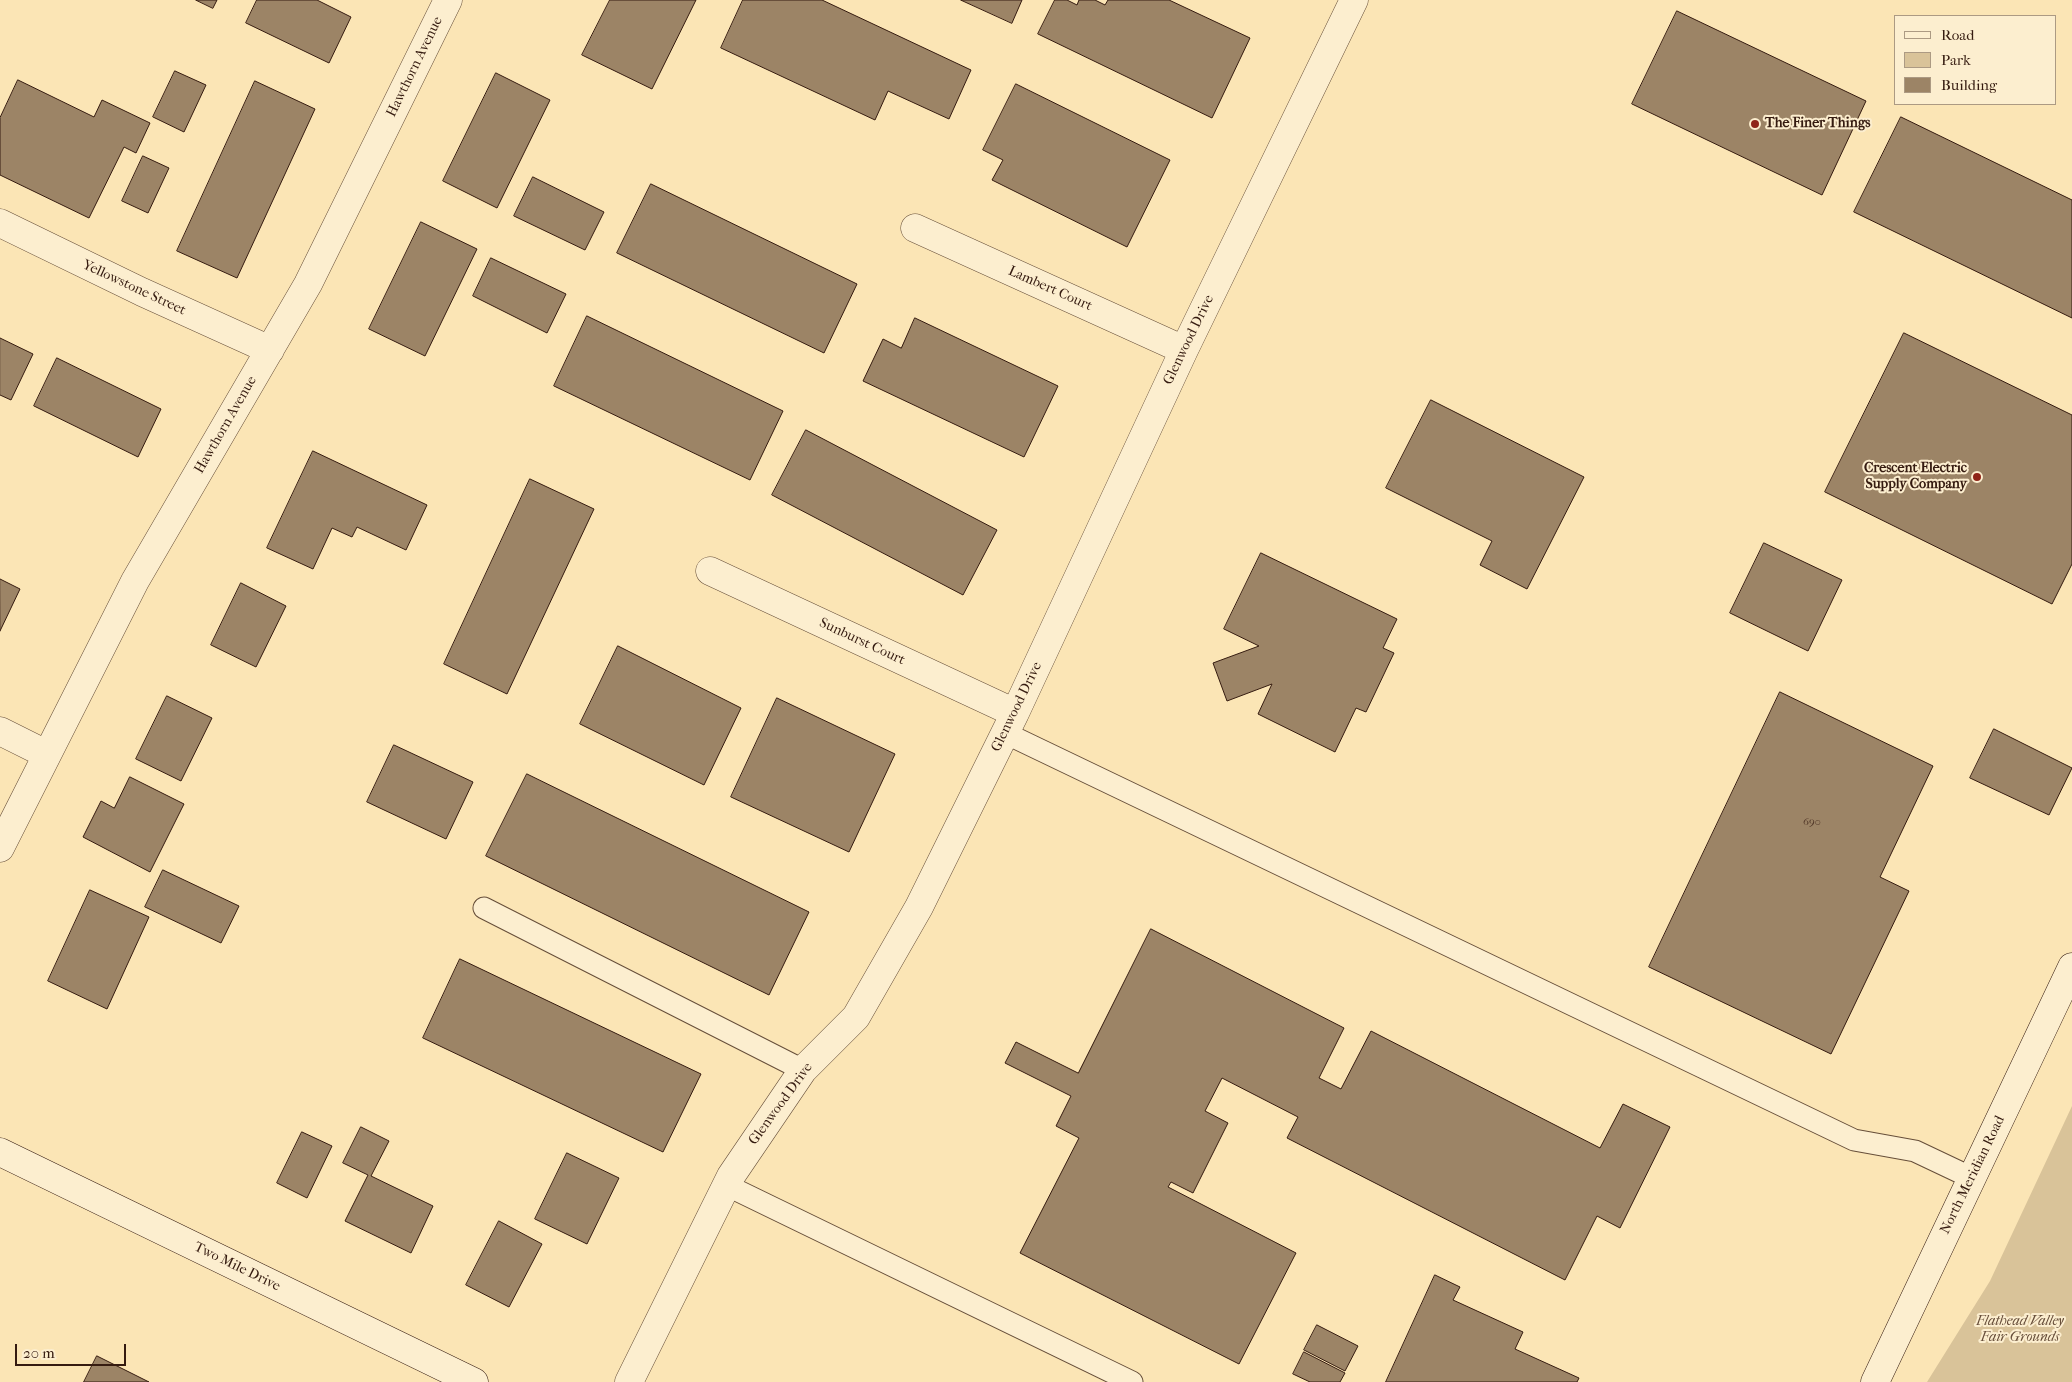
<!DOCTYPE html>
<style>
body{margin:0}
#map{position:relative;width:2072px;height:1382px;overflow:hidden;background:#fbe5b5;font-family:"IM FELL French Canon",serif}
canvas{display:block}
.legend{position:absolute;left:1894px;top:15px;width:162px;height:90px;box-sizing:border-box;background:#fceecf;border:1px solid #ac9a83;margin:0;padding:6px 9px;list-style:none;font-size:15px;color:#351b10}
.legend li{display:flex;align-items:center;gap:10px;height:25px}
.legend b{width:25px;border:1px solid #ac9a83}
.scale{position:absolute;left:15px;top:1344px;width:111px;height:22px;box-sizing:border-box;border:2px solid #351b10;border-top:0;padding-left:6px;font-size:15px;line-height:18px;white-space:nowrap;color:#351b10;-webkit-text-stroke:4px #fceecf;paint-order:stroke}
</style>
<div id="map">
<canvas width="2072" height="1382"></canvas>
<ul class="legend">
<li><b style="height:6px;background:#fceecf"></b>Road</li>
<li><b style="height:14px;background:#d9c399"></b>Park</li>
<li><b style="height:14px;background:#9c8466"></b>Building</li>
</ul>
<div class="scale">20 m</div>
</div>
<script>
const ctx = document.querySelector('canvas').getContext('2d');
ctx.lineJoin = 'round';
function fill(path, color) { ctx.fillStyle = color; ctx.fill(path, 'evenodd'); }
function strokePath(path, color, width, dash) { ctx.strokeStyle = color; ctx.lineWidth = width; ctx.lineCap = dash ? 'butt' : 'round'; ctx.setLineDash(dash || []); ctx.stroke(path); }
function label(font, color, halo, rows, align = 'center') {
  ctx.font = font + ' "IM FELL French Canon",serif'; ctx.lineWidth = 4; ctx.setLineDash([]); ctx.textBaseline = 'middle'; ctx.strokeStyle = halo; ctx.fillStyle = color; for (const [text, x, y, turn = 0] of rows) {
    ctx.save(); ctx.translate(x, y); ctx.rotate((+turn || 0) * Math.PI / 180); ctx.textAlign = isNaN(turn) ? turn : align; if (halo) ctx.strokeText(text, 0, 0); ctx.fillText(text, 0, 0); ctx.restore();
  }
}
fill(new Path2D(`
 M2072,1106V1382H1927L1990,1281Z`), '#d9c399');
const building = new Path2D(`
 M196,0H217L213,8Z
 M257,0H317L351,17L329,63L246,23Z
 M610,0H696L652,89L582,55Z
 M743,0H822L971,70L949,119L888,91L875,120L721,48Z
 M961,0H1022L1012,23Z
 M1055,0H1067L1077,5L1079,0H1095L1105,5L1108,0H1169L1250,38L1212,118L1038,34Z
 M1677,11L1866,101L1822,195L1632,104Z
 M175,71L206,85L184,132L153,117Z
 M496,73L550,100L497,208L443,181Z
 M18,80L94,117L102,100L150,123L136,153L124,147L89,218L0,175V118Z
 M255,81L315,109L237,278L177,251Z
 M1016,84L1170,160L1127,247L992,180L1003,160L983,150Z
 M1901,117L2072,200V318L1854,212Z
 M143,156L169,168L148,213L122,201Z
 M533,177L604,212L585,250L514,216Z
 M651,184L857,284L824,353L617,253Z
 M421,222L477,249L425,356L369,329Z
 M491,258L566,294L547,333L473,296Z
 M587,316L783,411L750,480L554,386Z
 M915,318L1058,386L1024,457L863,381L883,339L901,348Z
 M1904,333L2072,415V564L2052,604L1825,492Z
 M0,338L33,354L11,400L0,395Z
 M57,358L161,409L138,457L34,406Z
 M1431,400L1584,477L1527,589L1480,565L1492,541L1386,488Z
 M806,430L997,530L963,595L772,495Z
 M313,451L427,505L406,550L357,527L352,537L332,528L313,569L267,548Z
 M530,479L594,509L507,694L444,664Z
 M1764,543L1842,580L1808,651L1730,613Z
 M1261,553L1397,619L1383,648L1394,653L1366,712L1356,708L1335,752L1258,714L1272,684L1227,701L1213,663L1259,646L1224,629Z
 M0,579L20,589L0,631Z
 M241,583L286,606L256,667L211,645Z
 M618,646L741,708L704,785L580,724Z
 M1780,692L1933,766L1880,877L1909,891L1831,1054L1649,967Z
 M167,696L212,718L181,781L136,759Z
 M777,698L895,754L849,852L731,797Z
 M1994,729L2072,768L2049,815L1970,778Z
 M394,745L473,782L446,839L367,802Z
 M527,774L809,912L769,995L486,856Z
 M130,777L184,804L150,872L83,837L101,801L114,808Z
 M163,870L239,906L221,943L145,907Z
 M90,890L149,917L107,1009L48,981Z
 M1151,929L1344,1028L1319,1078L1341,1089L1371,1031L1600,1148L1623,1104L1670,1127L1620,1228L1597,1216L1565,1280L1287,1138L1298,1117L1222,1078L1205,1111L1228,1123L1193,1193L1171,1182L1168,1187L1296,1253L1239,1364L1020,1253L1079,1138L1056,1126L1071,1096L1005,1063L1016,1042L1078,1073Z
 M460,959L701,1074L663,1152L423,1038Z
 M361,1127L389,1141L371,1176L433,1206L411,1253L345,1221L368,1175L343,1163Z
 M302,1132L332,1146L307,1198L277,1183Z
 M567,1153L619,1178L587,1244L535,1219Z
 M499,1221L542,1244L509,1307L466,1285Z
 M1435,1275L1460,1287L1453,1300L1523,1332L1515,1349L1579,1378L1577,1382H1386Z
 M1317,1325L1358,1346L1345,1371L1304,1350Z
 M1304,1352L1345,1373L1340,1382H1310L1293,1374Z
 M97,1356L149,1382H84Z`);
fill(building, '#9c8466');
strokePath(building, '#351b10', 1);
const lane = new Path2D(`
 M1005,733L1854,1140L1915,1151L1972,1178
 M484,908L803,1070
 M726,1185L1132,1382`);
const street = new Path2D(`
 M0,223L142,292L270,350
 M915,228L1184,350
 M710,571L1015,713
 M0,731L46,754
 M0,848L135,581L308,284L448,0
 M629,1382L731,1176L803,1070L856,1017L919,907L1015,713L1184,350L1354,0`);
const secondary = new Path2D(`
 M0,1152L474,1382
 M1875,1382L2072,967`);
strokePath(lane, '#664e39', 23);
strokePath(street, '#664e39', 29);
strokePath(secondary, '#351b10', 29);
strokePath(lane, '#fceecf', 21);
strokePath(street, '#fceecf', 28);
strokePath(secondary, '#fceecf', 28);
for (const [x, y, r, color] of [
 [1755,124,5,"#8f2418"],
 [1977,477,5,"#8f2418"]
]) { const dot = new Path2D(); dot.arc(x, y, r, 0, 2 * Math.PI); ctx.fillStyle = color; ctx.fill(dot); strokePath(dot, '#fceecf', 2); }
label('11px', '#4f3526', null, [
 ["690",1812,822]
]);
label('14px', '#351b10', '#fceecf', [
 ["Hawthorn Avenue",415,67,-64],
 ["Yellowstone Street",134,288,25],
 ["Lambert Court",1050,289,24],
 ["Glenwood Drive",1189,340,-64],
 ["Hawthorn Avenue",226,425,-60],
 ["Sunburst Court",862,642,25],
 ["Glenwood Drive",1017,707,-64],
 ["Glenwood Drive",781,1104,-54],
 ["North Meridian Road",1973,1175,-64],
 ["Two Mile Drive",237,1267,26]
]);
label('bold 14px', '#351b10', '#fceecf', [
 ["The Finer Things",1765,124],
 ["Crescent Electric",1967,469,"right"],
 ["Supply Company",1967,485,"right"]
], 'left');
label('italic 14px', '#664d39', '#fceecf', [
 ["Flathead Valley",2020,1322],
 ["Fair Grounds",2020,1338]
]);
</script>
